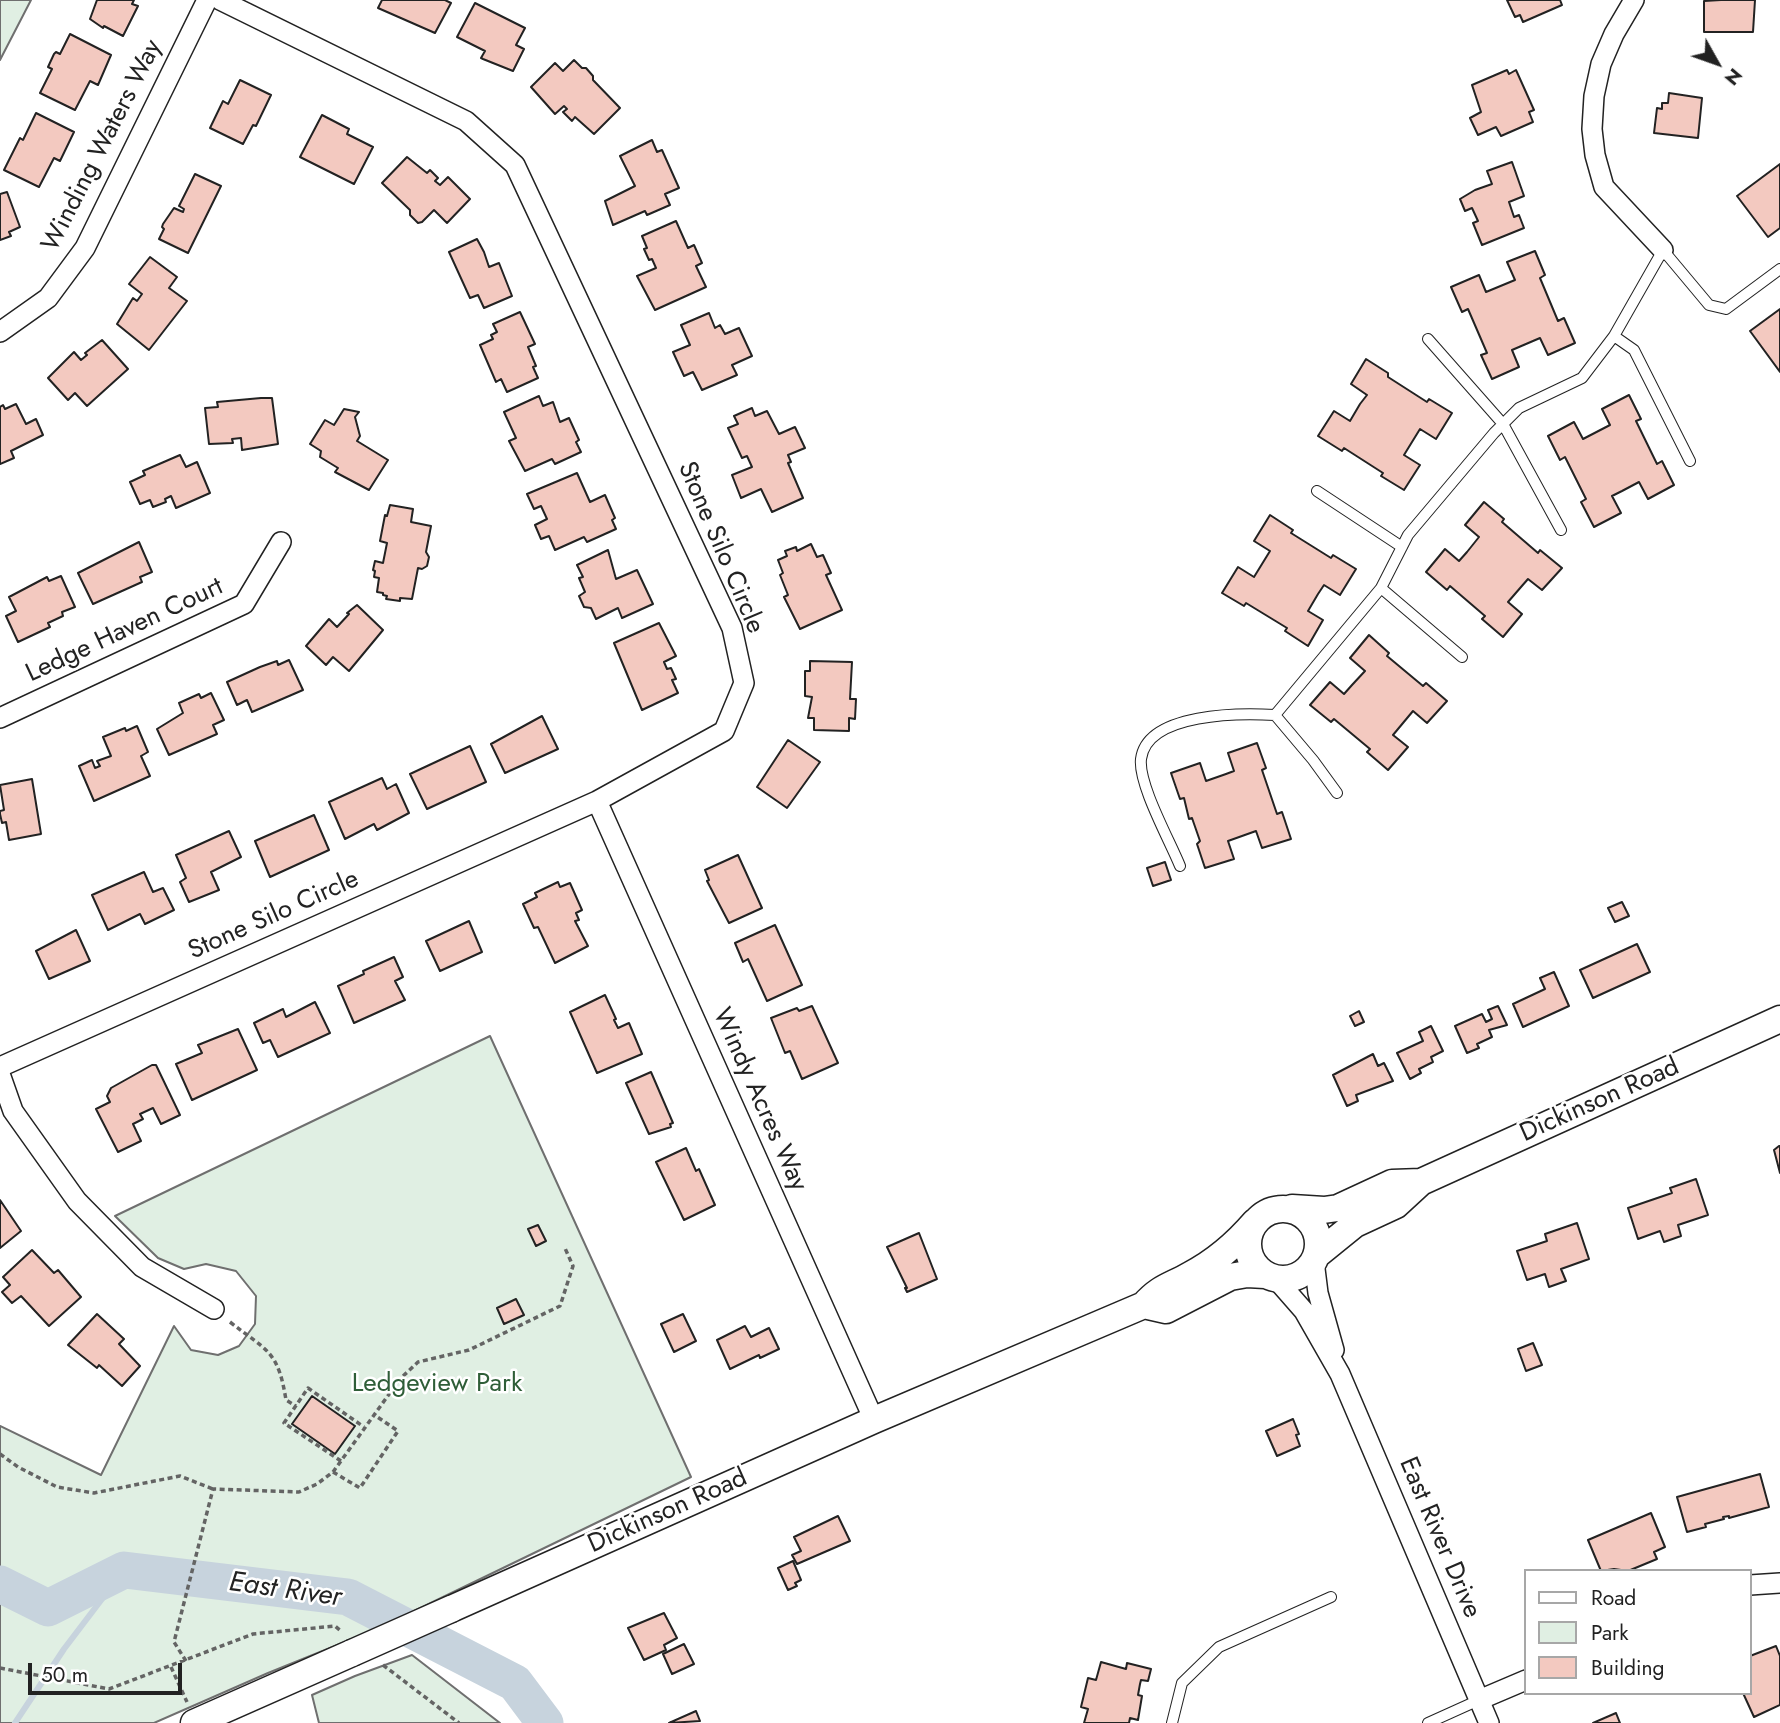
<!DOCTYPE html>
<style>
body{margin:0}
#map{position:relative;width:1780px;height:1723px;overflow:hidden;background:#fff;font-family:Jost,sans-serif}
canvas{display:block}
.legend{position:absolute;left:1524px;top:1569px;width:228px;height:126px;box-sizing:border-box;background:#fff;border:2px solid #a7a7a7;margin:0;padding:9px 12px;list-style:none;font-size:21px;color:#222}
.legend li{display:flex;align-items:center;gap:14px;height:35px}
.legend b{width:35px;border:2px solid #a7a7a7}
.north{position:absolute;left:1682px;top:28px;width:70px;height:70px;-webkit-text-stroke:5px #fff;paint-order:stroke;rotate:130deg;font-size:19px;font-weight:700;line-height:28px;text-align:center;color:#222}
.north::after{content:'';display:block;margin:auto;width:24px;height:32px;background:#222;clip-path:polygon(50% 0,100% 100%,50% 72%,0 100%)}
.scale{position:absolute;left:28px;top:1663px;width:154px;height:32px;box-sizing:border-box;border:4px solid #222;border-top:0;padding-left:9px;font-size:21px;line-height:24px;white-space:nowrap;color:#222;-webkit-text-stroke:5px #fff;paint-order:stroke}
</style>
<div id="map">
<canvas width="1780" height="1723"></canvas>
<ul class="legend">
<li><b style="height:9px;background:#fff"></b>Road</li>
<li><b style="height:19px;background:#e0efe3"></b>Park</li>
<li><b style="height:19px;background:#f3c9c0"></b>Building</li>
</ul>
<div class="north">N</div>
<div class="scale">50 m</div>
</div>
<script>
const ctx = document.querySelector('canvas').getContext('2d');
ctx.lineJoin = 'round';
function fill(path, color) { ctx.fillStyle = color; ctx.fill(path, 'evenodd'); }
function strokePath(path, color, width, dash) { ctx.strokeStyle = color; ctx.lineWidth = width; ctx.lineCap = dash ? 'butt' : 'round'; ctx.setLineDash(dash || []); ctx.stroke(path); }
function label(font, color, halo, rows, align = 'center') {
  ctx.font = font + ' Jost,sans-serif'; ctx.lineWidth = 5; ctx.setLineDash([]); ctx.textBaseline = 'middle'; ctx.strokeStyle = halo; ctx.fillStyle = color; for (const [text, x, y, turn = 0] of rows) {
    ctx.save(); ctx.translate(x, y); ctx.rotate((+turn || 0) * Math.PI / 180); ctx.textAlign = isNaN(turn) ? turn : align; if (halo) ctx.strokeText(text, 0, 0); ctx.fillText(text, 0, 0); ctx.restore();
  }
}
const green = new Path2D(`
 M0,0H31L0,60Z
 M490,1036L691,1477L377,1629L268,1673L154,1723H0V1426L101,1475L174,1326L191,1350L218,1355L239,1346L255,1324L256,1296L236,1271L206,1264L184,1269L158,1258L115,1216Z
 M412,1655L500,1723H319L312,1695L355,1676Z`);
fill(green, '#e0efe3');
strokePath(green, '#6f6f6f', 2);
strokePath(new Path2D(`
 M15,1723L64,1649L124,1570`), '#c7d3dd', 6);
strokePath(new Path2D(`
 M0,1584L48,1608L124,1570L348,1597L515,1683L545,1723`), '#c7d3dd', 37);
const building = new Path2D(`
 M97,0H134L132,4L138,6L123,36L104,26L103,28L90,19Z
 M382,0H445L451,3L435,33L378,8Z
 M1507,0H1560L1562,5L1523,22L1520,15L1515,17Z
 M1721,0H1755L1753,32H1704V1Z
 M475,3L525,28L516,45L524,49L513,71L483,59L481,58L485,51L457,37Z
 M70,34L111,55L98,85L90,81L75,110L40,93L52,69L48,67L54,54L56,52L60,54Z
 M574,60L582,68H586L593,76V80L620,108L594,134L575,117L572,121L563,112L567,109L564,106L555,114L531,87L555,63L563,71Z
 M1507,70L1509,74L1516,70L1534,110L1529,112L1533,122L1501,136L1496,127L1478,135L1470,118L1481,112L1472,85Z
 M240,80L271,95L256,126L253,125L243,144L210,128L223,101L228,104Z
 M1669,93L1702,98L1698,138L1654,133L1657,108L1662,109V103H1668Z
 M36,113L74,132L60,161L54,158L39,187L4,170L20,138L23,140Z
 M322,115L349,129L347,134L373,147L354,184L300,157Z
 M652,140L657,152L662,150L679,188L665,194L670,205L647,215L645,211L613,225L605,201L635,186L620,156Z
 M407,157L427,173L430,170L438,178L435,181L440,185L448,177L470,199L447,223L434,210L422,222L418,223L410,215V210L382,183Z
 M1512,162L1524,196L1509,202L1514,217L1519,215L1524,228L1482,245L1473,223L1478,221L1472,208L1465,211L1460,199L1475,190L1492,184L1487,171Z
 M1780,164V228L1768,237L1737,196Z
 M195,174L221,186L188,253L159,239L164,229L162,227L163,224L174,208L183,212L184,209L179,206Z
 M7,192L20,227L9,232L11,236L0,240V194Z
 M676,221L688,248L694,245L702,263L696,266L706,287L655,310L637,276L656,268L652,259L649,260L644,249L647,248L642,236Z
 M477,239L484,252L489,267L499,263L512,296L484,308L478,295L470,298L449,252Z
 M1535,251L1545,275L1540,278L1558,321L1564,318L1575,343L1548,355L1540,338L1512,350L1519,367L1492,379L1481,355L1487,353L1468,309L1462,312L1451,287L1479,275L1486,292L1515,280L1507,262Z
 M150,257L177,277L169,288L187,301L149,350L117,324L133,298L137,301L142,294L129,284Z
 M1780,309V372L1750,331Z
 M520,312L535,344L528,347L536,366L533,367L538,378L507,392L501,379L496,382L480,345L493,339L491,335L497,332L493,324Z
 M709,313L715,328L720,325L725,334L739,328L752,356L732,365L737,375L702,390L693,372L684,376L673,352L690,345L681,325Z
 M102,340L128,369L87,406L75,393L68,400L48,378L74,352L81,360L87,355L85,353Z
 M1366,359L1388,373V377L1427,402L1429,399L1452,413L1436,439L1420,429L1404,455L1420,465L1404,490L1381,476L1383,473L1344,448L1342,451L1318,436L1334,411L1350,421L1360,404L1367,395L1351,384Z
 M1629,395L1641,419L1636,421L1657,464L1662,461L1674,485L1648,499L1639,482L1622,491L1612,496L1621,513L1594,527L1581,502L1586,499L1565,457L1560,460L1548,436L1574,422L1583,439L1610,425L1602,409Z
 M539,396L543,406L553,402L560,422L569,418L579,440L576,442L581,452L555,464L552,459L525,471L509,441L516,438L504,412Z
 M261,398H272L278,444L242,450L241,438L232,439L233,443L209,444L205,408L218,407L217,402Z
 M16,404L26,424L36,419L43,435L11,451L14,458L0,464V407L3,405L5,409Z
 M752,408L755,416L767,411L779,434L795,427L805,448L788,455L791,462L788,463L803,498L772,512L761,489L741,498L732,475L752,467L747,456L742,458L728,428L738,424L734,416Z
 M344,409L359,412L355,417L360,436L357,441L388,460L369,490L335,472L338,468L320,457L321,451L310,444L325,420L334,425Z
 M180,455L186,467L197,462L210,493L176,508L171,496L165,499L166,502L153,507L150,500L140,504L130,482L145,475L143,471Z
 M577,473L590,502L605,495L615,518L612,520L616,529L587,542L584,537L555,550L549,536L541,539L535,525L547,519L541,506L534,509L527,494Z
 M1484,502L1504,519L1502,522L1538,553L1540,550L1562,568L1542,590L1528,579L1521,587L1508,602L1522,614L1503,637L1482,619L1485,616L1450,586L1447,590L1426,572L1445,549L1459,561L1467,552L1479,537L1465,525Z
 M390,505L413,509L411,522L431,526L426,552L429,557L427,566L422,569L418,568L412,599L400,598V601L386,599L387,596L383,595V593L377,592L379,578L374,577L375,571L373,570L375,561L383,563L387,543L380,541L385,515L387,516Z
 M1270,515L1293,530L1291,533L1331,558L1333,555L1356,569L1340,595L1324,585L1318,594L1308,611L1323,620L1308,646L1285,631L1287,628L1246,603L1244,606L1222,593L1238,567L1254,577L1270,551L1254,541Z
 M139,542L152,572L140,577L142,582L93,604L78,573Z
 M811,544L817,557L823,555L831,573L826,575L842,610L800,629L784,597L788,595L780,575L783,573L778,560L787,556L785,551L796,547L797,551Z
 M608,550L616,579L637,570L653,604L622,618L618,608L596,619L591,608L584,607L579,596L585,592L579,578L583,577L577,565Z
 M61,576L75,607L62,612L63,616L48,623L50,627L18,642L6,616L16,611L9,597L47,577L49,581Z
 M357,605L383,630L349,671L333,657L326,665L306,646L329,619L337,627L349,614L347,613Z
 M659,623L676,656L664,662L667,669L671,668L676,679L672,680L678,693L642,710L614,643Z
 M1369,635L1389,653L1387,656L1423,686L1426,683L1447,701L1427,723L1413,711L1393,735L1408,747L1388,770L1367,752L1370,749L1334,719L1331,722L1310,705L1330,682L1344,694L1352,685L1365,671L1350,658Z
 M289,660L303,690L252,712L247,700L237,705L227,682L260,667L277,661L278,665Z
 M810,661L852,662L850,699H856L855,719L849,718V731L814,730V718H808L812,697L805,696V671H810Z
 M211,693L224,720L213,725L217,734L169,755L157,729L183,713L179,703L199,694L201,698Z
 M542,716L558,749L505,773L491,744Z
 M137,726L148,752L141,756L150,776L94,801L79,766L92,760L95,768L100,766L97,761L111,756L103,737L125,728L126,731Z
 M788,740L820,762L787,808L757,787Z
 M1257,743L1266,768L1262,770L1277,814L1282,812L1291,839L1262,848L1256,831L1228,841L1234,859L1205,868L1197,844L1200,841L1192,818L1189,819L1184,798L1180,799L1171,773L1200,763L1206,781L1226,774L1234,771L1228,753Z
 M470,746L486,782L427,809L410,774Z
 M382,778L387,789L396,784L409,813L377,830L374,824L345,839L329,802Z
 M32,779L41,834L9,840L6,822L2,823L0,814V811L4,810L0,785Z
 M314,815L329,850L270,877L255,841Z
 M229,831L241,857L211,872L219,890L189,902L180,882L186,878L176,855Z
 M738,855L762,908L729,923L707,881L709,880L705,870Z
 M1165,862L1171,880L1153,886L1147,868Z
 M144,872L153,892L163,888L174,910L145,924L140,914L108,930L92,895Z
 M558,882L560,887L570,883L582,910L576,913L579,920L575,921L588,946L555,963L538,927L534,928L523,904L537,897L535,893Z
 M1622,902L1629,916L1615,922L1608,908Z
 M469,921L482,952L440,971L426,941Z
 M775,925L802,985L767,1001L748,959L743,962L735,943Z
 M76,930L90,961L49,979L36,951Z
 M1637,944L1650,972L1593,998L1580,970Z
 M394,957L403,977L395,981L405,1000L354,1023L338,986L364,974L363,971Z
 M1554,972L1569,1006L1523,1027L1513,1004L1545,989L1540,978Z
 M605,995L616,1019L614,1020L618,1028L629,1023L642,1054L597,1073L570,1012Z
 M315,1002L330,1033L278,1057L270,1040L263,1043L254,1023L283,1009L286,1017Z
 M812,1006L838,1063L802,1079L790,1051L785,1053L771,1018L797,1008L799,1011Z
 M1498,1006L1507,1025L1489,1030L1492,1037L1477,1044L1479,1048L1467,1053L1455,1026L1482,1014L1486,1022L1492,1019L1488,1010Z
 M1359,1011L1364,1022L1355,1026L1350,1016Z
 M1431,1026L1443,1051L1431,1057L1433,1062L1419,1069L1421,1073L1410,1079L1397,1053L1423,1041L1419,1032Z
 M238,1029L257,1070L192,1100L176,1064L202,1053L198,1045Z
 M1373,1054L1378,1066L1384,1063L1393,1081L1356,1095L1358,1101L1347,1106L1333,1075Z
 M152,1065H156L180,1115L161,1124L153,1108L140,1114L143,1119L133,1124L141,1141L118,1152L96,1109L110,1102L107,1096L111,1088Z
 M651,1072L673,1123L670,1124L671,1127L649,1134L626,1083Z
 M1779,1146H1780V1173L1774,1150Z
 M686,1148L696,1171L699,1169L715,1205L684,1220L656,1162Z
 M1696,1179L1708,1215L1678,1225L1681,1236L1664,1242L1660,1231L1638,1239L1628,1208L1672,1193L1670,1188Z
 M0,1200L21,1231L0,1248Z
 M1577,1223L1589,1259L1561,1269L1566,1281L1549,1287L1545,1274L1527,1280L1517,1251L1547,1241L1545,1234Z
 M538,1225L546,1241L536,1246L528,1229Z
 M919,1233L937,1279L907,1292L905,1288H907L887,1247Z
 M32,1250L54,1273L58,1270L81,1297L49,1326L21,1296L12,1303L2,1292L10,1285L3,1277Z
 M516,1299L524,1315L504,1324L497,1308Z
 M97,1314L124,1339L119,1344L140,1366L122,1386L99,1365L97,1368L68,1345Z
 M683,1314L696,1341L674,1352L661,1324Z
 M745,1326L751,1337L769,1328L779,1349L760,1358L759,1355L730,1369L717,1340Z
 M1533,1343L1542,1365L1526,1371L1518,1349Z
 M312,1396L355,1426L335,1454L292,1424Z
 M1293,1419L1299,1434L1296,1435L1300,1446L1277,1456L1266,1431Z
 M1760,1474L1769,1507L1729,1518V1516L1723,1517L1724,1519L1705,1524L1706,1527L1687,1532L1677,1497Z
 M1651,1513L1665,1547L1654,1552L1657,1559L1628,1571L1614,1569L1601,1571L1588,1540Z
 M838,1516L850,1541L797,1564L792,1555L801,1551L794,1537Z
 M793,1561L801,1580L795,1583L797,1586L788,1590L778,1568Z
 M664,1613L677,1638L664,1645L666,1650L644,1660L628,1628Z
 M684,1644L694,1664L672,1674L663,1654Z
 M1776,1646L1780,1656V1705L1754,1717L1743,1693H1750V1656Z
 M1101,1662L1126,1669L1127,1663L1151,1669L1148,1681L1141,1680L1140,1684L1138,1695L1142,1696L1138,1720L1130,1718L1129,1723H1084L1088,1709L1081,1707L1088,1678L1096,1680Z
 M696,1711L700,1721L669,1723Z
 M1616,1713L1620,1723H1593Z`);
fill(building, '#f3c9c0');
strokePath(building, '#222', 2);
const lane = new Path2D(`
 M1614,336L1634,350L1690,461
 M1428,339L1503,424L1561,530
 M1317,491L1402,547
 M1381,588L1462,657
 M1275,715L1381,588L1408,535L1494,433L1519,408L1582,378L1614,336L1663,250L1709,305L1726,309L1780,269
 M1180,866C1170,841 1138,784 1141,759C1147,712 1242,713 1275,715L1313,760L1337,793
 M1172,1723L1182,1683L1219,1647L1331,1597
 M1428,1723L1479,1700`);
const street = new Path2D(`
 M1634,0L1614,34L1601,64L1594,96L1592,129L1595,155L1604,187L1663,250
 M0,332L48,298L85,248L207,0
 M0,718L244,604L281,542
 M597,801L874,1420
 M0,1067L597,801L724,731L744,683L732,628L515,165L466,121L220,0
 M0,1074L13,1111L77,1201L142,1267L214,1309
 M1314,1261L1318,1293L1334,1350
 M1276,1279L1304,1311L1340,1374L1489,1723
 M1750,1585L1780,1583
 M1479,1700L1526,1680`);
const secondary = new Path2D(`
 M1292,1208L1324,1210L1338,1208L1392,1183L1421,1182
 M1248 1244a35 35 0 1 1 70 0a35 35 0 1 1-70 0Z
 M1318,1254L1355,1224L1396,1205L1421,1182L1780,1019
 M1144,1305L1166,1310L1230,1277L1247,1274L1265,1275
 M451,1609L874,1420L1144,1305C1160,1287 1169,1287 1190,1275C1215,1262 1236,1244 1255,1222
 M194,1723L352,1653`);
strokePath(lane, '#222', 12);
strokePath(street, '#222', 22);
strokePath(secondary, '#222', 29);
strokePath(new Path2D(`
 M230,1322C267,1351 278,1350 286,1400L296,1406
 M0,1454L18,1467L57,1487L94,1493L180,1476L213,1489
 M341,1461L284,1423L308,1388L364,1427
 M333,1472L360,1488L398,1431L373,1414
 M186,1661L174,1642L213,1489L299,1492L317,1484L333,1472L400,1379L418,1362L469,1350L560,1306L573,1266L564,1246
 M383,1665L459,1723
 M171,1667L187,1702
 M0,1668L109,1689L253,1634L335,1626L342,1632`), '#646464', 3.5, [5, 3.5]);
strokePath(lane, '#fff', 10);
strokePath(street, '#fff', 19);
strokePath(secondary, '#fff', 26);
const secondaryBridge = new Path2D(`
 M352,1653L451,1609`);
strokePath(secondaryBridge, '#222', 29, []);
strokePath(secondaryBridge, '#fff', 26);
label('26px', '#222', '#fff', [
 ["Winding Waters Way",103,146,-63],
 ["Stone Silo Circle",720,548,67],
 ["Ledge Haven Court",125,631,-25],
 ["Stone Silo Circle",274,916,-24],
 ["Windy Acres Way",759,1100,66],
 ["Dickinson Road",1600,1101,-24],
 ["Dickinson Road",668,1512,-24],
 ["East River Drive",1439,1538,67]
]);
label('26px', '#2f5e38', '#fff', [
 ["Ledgeview Park",437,1385]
]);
label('italic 28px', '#222', '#fff', [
 ["East River",285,1591,8]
]);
</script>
